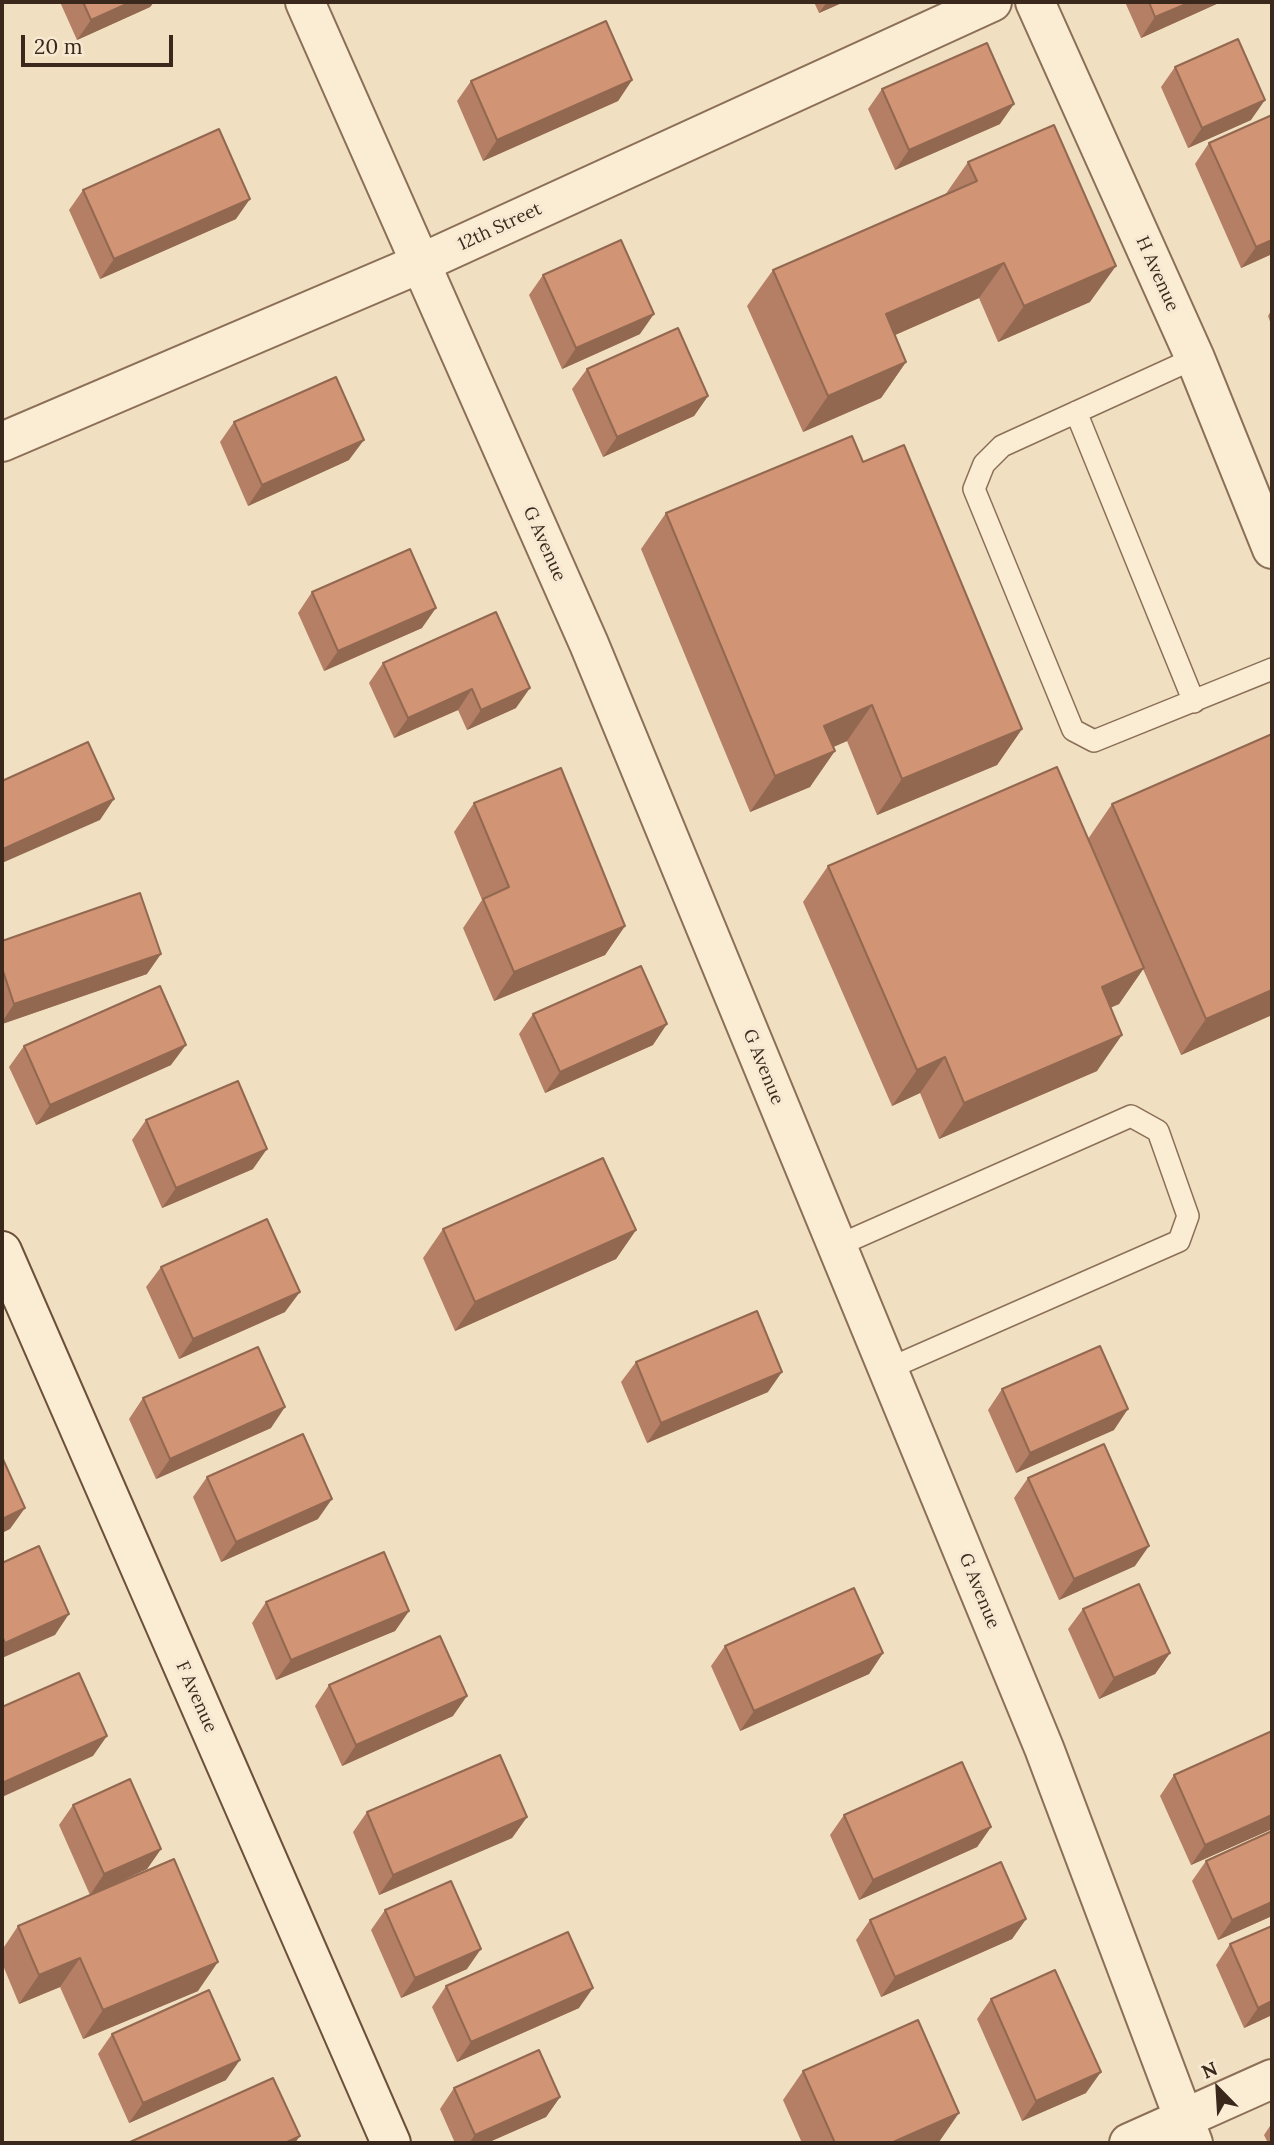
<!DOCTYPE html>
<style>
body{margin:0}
#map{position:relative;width:1274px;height:2145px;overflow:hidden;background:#f1dfc1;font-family:Lora,serif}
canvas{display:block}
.frame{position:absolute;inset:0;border:4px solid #3a281c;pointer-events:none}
.north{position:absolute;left:1183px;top:2054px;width:70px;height:70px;-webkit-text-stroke:5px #f7e9d1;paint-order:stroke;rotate:336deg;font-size:19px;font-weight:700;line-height:28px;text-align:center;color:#3a281c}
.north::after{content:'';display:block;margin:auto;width:24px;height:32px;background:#3a281c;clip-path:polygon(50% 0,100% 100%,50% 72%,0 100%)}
.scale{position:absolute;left:21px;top:35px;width:152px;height:32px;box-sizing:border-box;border:4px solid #3a281c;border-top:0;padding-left:9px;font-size:21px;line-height:24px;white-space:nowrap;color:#3a281c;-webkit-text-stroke:5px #f7e9d1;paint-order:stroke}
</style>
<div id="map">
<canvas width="1274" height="2145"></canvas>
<div class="frame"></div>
<div class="north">N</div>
<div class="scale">20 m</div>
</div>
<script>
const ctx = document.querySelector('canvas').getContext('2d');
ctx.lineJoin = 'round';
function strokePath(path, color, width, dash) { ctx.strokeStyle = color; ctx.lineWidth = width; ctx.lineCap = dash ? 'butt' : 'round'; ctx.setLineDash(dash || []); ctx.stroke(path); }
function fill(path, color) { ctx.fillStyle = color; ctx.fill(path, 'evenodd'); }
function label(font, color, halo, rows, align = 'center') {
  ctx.font = font + ' Lora,serif'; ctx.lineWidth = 6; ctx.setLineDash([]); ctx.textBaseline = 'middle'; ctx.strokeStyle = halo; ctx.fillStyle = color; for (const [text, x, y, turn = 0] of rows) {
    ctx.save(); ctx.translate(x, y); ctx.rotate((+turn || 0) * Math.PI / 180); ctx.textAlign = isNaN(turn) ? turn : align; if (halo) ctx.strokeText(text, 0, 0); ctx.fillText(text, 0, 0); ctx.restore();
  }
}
const lane = new Path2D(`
 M1195,358L1002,446L984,464L974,489L1073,730L1094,741L1272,669
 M1076,412L1194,702
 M837,1246L1131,1116L1158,1131L1188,1216L1179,1241L888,1369`);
const street = new Path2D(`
 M305,2L589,644L1044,1748L1193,2143
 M1035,2L1195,358L1272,549
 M2,442L419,264L992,2
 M1129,2143L1272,2079`);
const secondary = new Path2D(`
 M2,1251L391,2143`);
strokePath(lane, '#8b6f57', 24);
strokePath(street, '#8b6f57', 42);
strokePath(secondary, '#6d503a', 42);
strokePath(lane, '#fbecd4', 21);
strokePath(street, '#fbecd4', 38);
strokePath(secondary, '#fbecd4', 38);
fill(new Path2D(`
 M60,2H154L150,7L77,40Z
 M814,2H844L819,13Z
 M1125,2H1221L1141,38Z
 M1175,67L1251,120L1188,148L1161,87Z
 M632,80L618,101L483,161L457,101L471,81Z
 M882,89L1000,124L895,170L868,109Z
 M1272,115V254L1241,268L1195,164L1209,143Z
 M968,162L1090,302L998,342L979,298L895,335L906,362L881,398L803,432L747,306L773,270L945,195Z
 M83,190L236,219L100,279L69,210Z
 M543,275L640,334L562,369L529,295Z
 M1272,309V327L1268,316Z
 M587,369L708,396L694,416L603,457L572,389Z
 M234,422L349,460L248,506L220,442Z
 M863,462L1022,729L997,765L877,815L847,741L833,747L810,787L750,812L641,549L666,513Z
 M312,592L422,628L324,671L298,613Z
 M496,612L516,708L467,730L458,710L394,738L369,683L383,663Z
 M1272,734V1015L1181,1055L1143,969L1119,1004L1111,1007L1097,1071L939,1139L920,1093L892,1106L803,902L828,866L1088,839L1112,804Z
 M474,803L625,926L605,955L494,1001L463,928L482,900L454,832Z
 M2,941L147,974L2,1024Z
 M533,1014L653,1045L545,1093L519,1034Z
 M24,1046L171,1065L36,1125L9,1067Z
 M146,1120L253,1169L162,1208L132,1140Z
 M443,1229L636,1230L616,1259L455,1331L423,1258Z
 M161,1267L285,1312L179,1359L146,1287Z
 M636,1362L768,1392L647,1443L621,1382Z
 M1002,1389L1114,1430L1016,1473L988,1410Z
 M143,1398L271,1428L156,1479L129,1419Z
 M207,1477L318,1519L221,1562L193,1497Z
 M1028,1478L1135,1566L1059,1600L1014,1498Z
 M266,1602L409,1611L395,1631L276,1680L252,1623Z
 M1083,1609L1170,1653L1155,1674L1099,1699L1068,1629Z
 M725,1646L883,1653L869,1674L740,1731L711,1666Z
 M329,1685L453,1716L342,1766L315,1706Z
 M1272,1731V1829L1191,1865L1160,1796L1174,1775Z
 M73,1805L161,1849L147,1869L90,1895L59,1825Z
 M367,1812L527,1817L512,1838L379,1895L353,1832Z
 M844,1815L991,1827L977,1847L859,1900L830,1835Z
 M1272,1831V1916L1218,1940L1192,1881L1206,1861Z
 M385,1910L467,1969L401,1998L371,1930Z
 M1026,1919L1012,1939L881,1997L856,1940L870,1920Z
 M18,1926L198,1991L83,2039L60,1987L19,2004L2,1963V1950Z
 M1230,1944L1272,2015L1244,2028L1216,1965Z
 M446,1986L579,2008L457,2062L432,2007Z
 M991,1999L1086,2093L1022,2121L977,2019Z
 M112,2034L226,2080L129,2123L98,2054Z
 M803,2071L939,2142L935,2143H802L783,2100Z
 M454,2088L560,2097L546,2117L487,2143H455L440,2109Z
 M1272,2123V2143H1268L1264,2135Z`), '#b47f64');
fill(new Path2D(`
 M131,2H154L150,7L77,40L91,20Z
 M827,2H844L819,13Z
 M1191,2H1221L1141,38L1155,17Z
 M632,80L618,101L483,161L497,140Z
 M1265,100L1251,120L1188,148L1202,128Z
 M1014,104L1000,124L895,170L909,150Z
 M250,199L236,219L100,279L114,259Z
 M1272,240V254L1241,268L1256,247Z
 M1004,263L979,298L861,350L886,314Z
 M1116,266L1090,302L998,342L1024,306Z
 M654,314L640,334L562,369L576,348Z
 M906,362L881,398L803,432L828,396Z
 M708,396L694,416L603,457L617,437Z
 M364,440L349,460L248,506L262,485Z
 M436,608L422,628L324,671L338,651Z
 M530,688L516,708L467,730L481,710Z
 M472,689L458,710L394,738L408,718Z
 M872,705L847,741L799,762L824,726Z
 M1022,729L997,765L877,815L902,779Z
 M835,751L810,787L750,812L775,776Z
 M114,799L100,820L2,863L3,849Z
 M625,926L605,955L494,1001L514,972Z
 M161,954L147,974L2,1024V1022L14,1004Z
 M1144,968L1119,1004L1077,1023L1102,987Z
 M1272,990V1015L1181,1055L1206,1019Z
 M667,1024L653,1045L545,1093L560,1072Z
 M1122,1035L1097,1071L939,1139L964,1103Z
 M186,1045L171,1065L36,1125L50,1105Z
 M945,1057L920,1093L892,1106L917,1070Z
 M267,1149L253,1169L162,1208L176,1188Z
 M636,1230L616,1259L455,1331L475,1302Z
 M300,1292L285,1312L179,1359L193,1339Z
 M782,1372L768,1392L647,1443L661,1423Z
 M285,1407L271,1428L156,1479L170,1459Z
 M1128,1409L1114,1430L1016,1473L1030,1453Z
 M332,1499L318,1519L221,1562L236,1542Z
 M25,1508L10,1529L2,1533V1519Z
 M1149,1546L1135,1566L1059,1600L1074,1579Z
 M409,1611L395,1631L276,1680L291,1660Z
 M69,1614L55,1635L2,1658V1647L5,1643Z
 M883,1653L869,1674L740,1731L754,1711Z
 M1170,1653L1155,1674L1099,1699L1114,1678Z
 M467,1696L453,1716L342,1766L356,1745Z
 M107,1736L93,1756L2,1797V1783Z
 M1272,1815V1829L1191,1865L1205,1845Z
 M527,1817L512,1838L379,1895L393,1875Z
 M991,1827L977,1847L859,1900L873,1880Z
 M161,1849L147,1869L90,1895L104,1874Z
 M1272,1902V1916L1218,1940L1232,1920Z
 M1026,1919L1012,1939L881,1997L895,1977Z
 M481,1949L467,1969L401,1998L415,1978Z
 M80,1958L60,1987L19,2004L39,1975Z
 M218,1962L198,1991L83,2039L103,2010Z
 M593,1988L579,2008L457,2062L471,2042Z
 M1272,2001V2015L1244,2028L1258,2008Z
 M240,2060L226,2080L129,2123L143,2103Z
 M1101,2072L1086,2093L1022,2121L1036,2101Z
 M560,2097L546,2117L487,2143H469L475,2135Z
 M959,2113L939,2142L935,2143H891Z
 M300,2136L295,2143H285Z`), '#926851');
const building = new Path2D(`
 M83,2H131L91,20Z
 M1149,2H1191L1155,17Z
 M606,21L632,80L497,140L471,81Z
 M1238,39L1265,100L1202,128L1175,67Z
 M987,43L1014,104L909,150L882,89Z
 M1272,115V240L1256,247L1209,143Z
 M1054,125L1116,266L1024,306L1004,263L886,314L906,362L828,396L773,270L977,181L968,162Z
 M219,129L250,199L114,259L83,190Z
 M621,240L654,314L576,348L543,275Z
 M678,328L708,396L617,437L587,369Z
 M336,377L364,440L262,485L234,422Z
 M852,436L863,462L904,445L1022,729L902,779L872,705L824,726L835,751L775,776L666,513Z
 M410,549L436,608L338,651L312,592Z
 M496,612L530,688L481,710L472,689L408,718L383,663Z
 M1272,734V990L1206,1019L1112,804Z
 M88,742L114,799L3,849L2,847V781Z
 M1057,767L1144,968L1102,987L1122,1035L964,1103L945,1057L917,1070L828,866Z
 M561,768L625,926L514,972L483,899L509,887L474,803Z
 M140,893L161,954L14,1004L2,968V941Z
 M641,966L667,1024L560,1072L533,1014Z
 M160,986L186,1045L50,1105L24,1046Z
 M238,1081L267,1149L176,1188L146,1120Z
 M603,1158L636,1230L475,1302L443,1229Z
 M267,1219L300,1292L193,1339L161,1267Z
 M757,1311L782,1372L661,1423L636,1362Z
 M1100,1346L1128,1409L1030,1453L1002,1389Z
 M258,1347L285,1407L170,1459L143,1398Z
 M303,1434L332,1499L236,1542L207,1477Z
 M1104,1444L1149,1546L1074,1579L1028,1478Z
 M2,1457L25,1508L2,1519Z
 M39,1546L69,1614L5,1643L2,1636V1563Z
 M384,1552L409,1611L291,1660L266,1602Z
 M1139,1584L1170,1653L1114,1678L1083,1609Z
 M854,1588L883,1653L754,1711L725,1646Z
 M440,1636L467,1696L356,1745L329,1685Z
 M79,1673L107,1736L2,1783V1707Z
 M1272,1731V1815L1205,1845L1174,1775Z
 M500,1755L527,1817L393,1875L367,1812Z
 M962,1762L991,1827L873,1880L844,1815Z
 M130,1779L161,1849L104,1874L73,1805Z
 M1272,1831V1902L1232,1920L1206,1861Z
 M174,1859L218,1962L103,2010L80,1958L39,1975L18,1926Z
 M1001,1862L1026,1919L895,1977L870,1920Z
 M451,1881L481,1949L415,1978L385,1910Z
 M1272,1926V2001L1258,2008L1230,1944Z
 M568,1932L593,1988L471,2042L446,1986Z
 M1055,1970L1101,2072L1036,2101L991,1999Z
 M209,1990L240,2060L143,2103L112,2034Z
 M918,2020L959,2113L891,2143H835L803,2071Z
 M539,2050L560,2097L475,2135L454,2088Z
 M273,2078L300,2136L285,2143H130V2142Z`);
fill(building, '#d19474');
strokePath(building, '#926851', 2);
label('18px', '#3a281c', '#f7e9d1', [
 ["12th Street",500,227,-25],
 ["H Avenue",1157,274,66],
 ["G Avenue",544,544,66],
 ["G Avenue",763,1067,68],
 ["G Avenue",979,1591,68],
 ["F Avenue",196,1697,66]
]);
</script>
